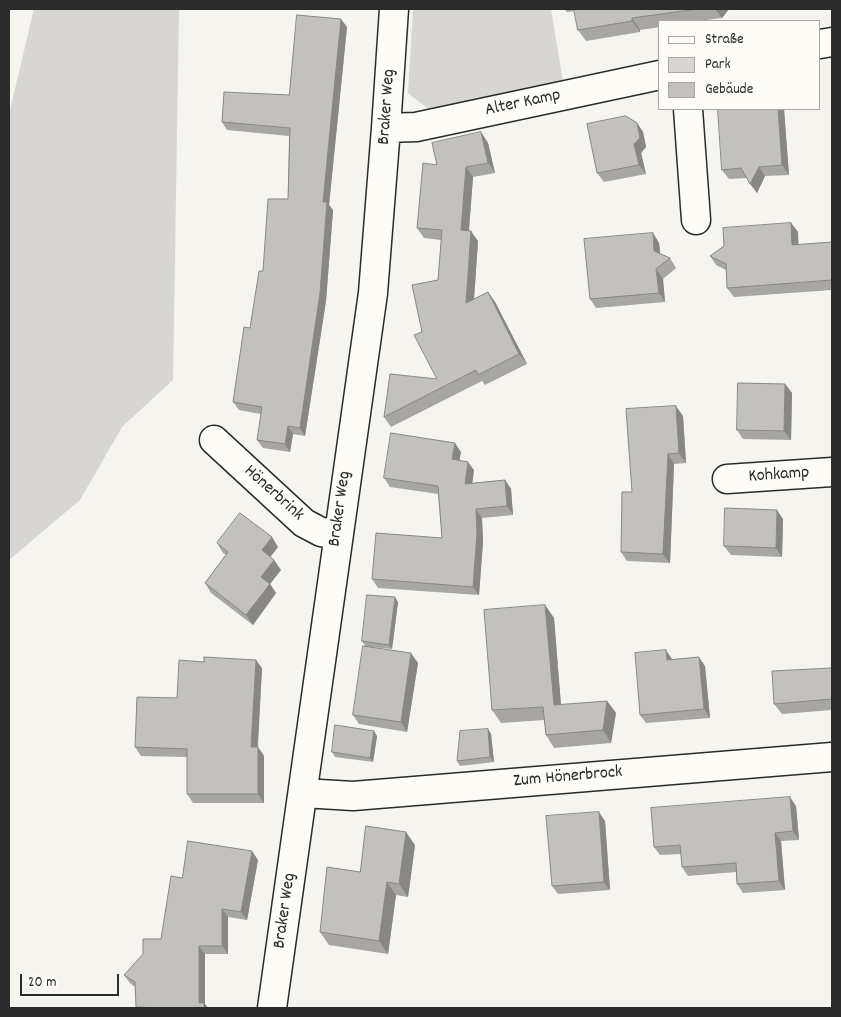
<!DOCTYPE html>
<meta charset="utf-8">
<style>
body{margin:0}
#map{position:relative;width:841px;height:1017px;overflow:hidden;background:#f5f4ef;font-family:Dekko,sans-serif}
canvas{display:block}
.frame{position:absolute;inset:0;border:10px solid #2b2b2b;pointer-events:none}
.legend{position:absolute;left:658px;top:20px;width:162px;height:90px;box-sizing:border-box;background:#fdfcf7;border:1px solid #a9a8a5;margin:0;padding:6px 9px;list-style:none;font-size:15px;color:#2b2b2b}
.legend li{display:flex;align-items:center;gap:10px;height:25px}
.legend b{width:25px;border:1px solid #a9a8a5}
.scale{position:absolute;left:20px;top:974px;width:99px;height:22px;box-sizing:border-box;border:2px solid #2b2b2b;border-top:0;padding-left:6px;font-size:15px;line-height:18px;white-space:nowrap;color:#2b2b2b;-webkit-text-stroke:4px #fdfcf7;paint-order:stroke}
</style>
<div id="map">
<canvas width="841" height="1017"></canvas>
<div class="frame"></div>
<ul class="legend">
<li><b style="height:6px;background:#fdfcf7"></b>Straße</li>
<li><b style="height:14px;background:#d7d6d2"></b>Park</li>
<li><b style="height:14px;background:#c2c1be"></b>Gebäude</li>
</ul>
<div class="scale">20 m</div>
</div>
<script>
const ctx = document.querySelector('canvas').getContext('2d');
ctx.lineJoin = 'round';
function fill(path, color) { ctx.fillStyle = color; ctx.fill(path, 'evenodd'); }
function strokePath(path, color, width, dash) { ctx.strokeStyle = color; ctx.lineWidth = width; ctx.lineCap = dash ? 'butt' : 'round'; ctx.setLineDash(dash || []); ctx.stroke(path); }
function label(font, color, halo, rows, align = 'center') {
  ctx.font = font + ' Dekko,sans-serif'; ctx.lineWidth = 4; ctx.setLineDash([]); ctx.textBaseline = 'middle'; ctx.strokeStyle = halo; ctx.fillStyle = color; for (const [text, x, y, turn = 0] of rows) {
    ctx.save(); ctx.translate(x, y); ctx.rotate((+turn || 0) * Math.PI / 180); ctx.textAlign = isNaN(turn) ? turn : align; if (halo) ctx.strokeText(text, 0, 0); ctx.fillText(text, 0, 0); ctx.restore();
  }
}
fill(new Path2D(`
 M34,9H179L173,380L122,427L80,500L9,560V114Z
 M413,9H551L563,82L431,111L408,93Z`), '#d7d6d2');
const minor = new Path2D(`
 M820,44L832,42
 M688,109L696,220
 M386,128L416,127L660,75
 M214,440L304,523L321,532L338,534
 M727,479L832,472
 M303,793L353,796L832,757
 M272,1008L373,293L386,128L394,9`);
strokePath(minor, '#2b2b2b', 31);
strokePath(minor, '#fdfcf7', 28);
fill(new Path2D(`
 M564,9H729L722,18L699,21H660V27L640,30V32L586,41L578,30L575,11L567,12Z
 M347,27L329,205L333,210L326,301L305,436L293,434L290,452L263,448L257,440L261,414L239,410L233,402L263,271L288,199L289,136L227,130L222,122L289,95Z
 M784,109L789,175L765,176L757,193L747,178L729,179L722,170Z
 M637,123L643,132L646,147L641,153L646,174L604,182L597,173Z
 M481,132L488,143L495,173L473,177L469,231L478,241L474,299L488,292L495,302L527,364L485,385L482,381L391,427L384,417L437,379L422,332L438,280L441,240L424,238L417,228Z
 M791,223L798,232V245L832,242V290L734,297L727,288L726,270L716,265L710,256Z
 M653,233L659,243L660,254L670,258L676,268L663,279L665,302L596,308L590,299Z
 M785,384L792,393L791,440L743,439L737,430Z
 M683,416L686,463L674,464L670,563L627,561L621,552L632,492Z
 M461,452L459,460L474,470L472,483L505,480L511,489L513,515L482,518L483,542L479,595L378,588L372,579L442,538L438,494L390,487L384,478Z
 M783,519L782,557L731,555L724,546Z
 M217,543L278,547L270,557L274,560L281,570L270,584L276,593L253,625L211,593L205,583L226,555L223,553Z
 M832,590V710L782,714L774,704L831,668Z
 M398,602L392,649L372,647L418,663L407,732L359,724L353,715L365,646L362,641Z
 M545,605L554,618L561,705L607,701L616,713L611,743L554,748L546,735L544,720L501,723L492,710Z
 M672,659V660L705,666L710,718L646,723L640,715Z
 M262,668L258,747L264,756V803H193L187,794V757L141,756L135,747L177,698Z
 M488,729L491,734L494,762L460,766L457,761Z
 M377,736L373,762L335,757L332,752Z
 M796,806L799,840L781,841L785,890L743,893L737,884L736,872L688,876L682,867L681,854L660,855L654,847Z
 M605,821L610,890L558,894L552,886Z
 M415,845L408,897L396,895L388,954L329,945L320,932L360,872Z
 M258,860L247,920L228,917V954H205V1004L208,1008H137L136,1007L135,987L130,983L124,975L161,939L182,878Z`), '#a7a6a3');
fill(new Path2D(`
 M715,9H729L722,18Z
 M632,18L640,30V32L632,21Z
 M341,19L347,27L329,205L333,210L326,301L305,436L300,428Z
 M778,109H784L789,175L782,165Z
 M637,123L643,132L646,147L641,153L646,174L639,165L634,144Z
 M481,132L488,143L495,173L488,163Z
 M466,167L473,177L468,240L461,230Z
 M759,167L765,176L757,193L750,184Z
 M791,223L798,232L799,254L792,245Z
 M471,231L478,241L473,313L466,303Z
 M653,233L659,243L661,261L654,251Z
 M656,269L663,279L665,302L659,293Z
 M488,292L495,302L527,364L519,354Z
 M785,384L792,393L791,440L784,431Z
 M676,406L683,416L686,463L679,453Z
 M288,426L293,434L290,452L285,444Z
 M455,443L461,452L458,468L452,459Z
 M668,454L674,464L670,563L663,554Z
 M468,462L474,470L471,493L465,484Z
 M505,480L511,489L513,515L507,506Z
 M476,509L482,518L483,542L479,595L473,587Z
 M777,510L783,519L782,557L776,548Z
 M272,537L278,547L268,560L262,550Z
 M274,560L281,570L270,584L276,593L253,625L246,615L261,577Z
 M395,597L398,602L392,649L389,645Z
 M545,605L554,618L562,718L554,705Z
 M666,650L672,659L673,669L667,660Z
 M411,653L418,663L407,732L401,722Z
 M699,657L705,666L710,718L704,709Z
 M256,660L262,668L257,756L251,747Z
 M607,701L616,713L611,743L603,730Z
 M488,729L491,734L494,762L490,757Z
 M374,731L377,736L373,762L370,758Z
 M258,747L264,756V803L258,794Z
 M790,797L796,806L799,840L793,831Z
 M599,812L605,821L610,890L604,882Z
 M406,832L415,845L408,897L399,884Z
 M775,833L781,841L785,890L779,881Z
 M252,851L258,860L247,920L241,912Z
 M387,882L396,895L388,954L379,941Z
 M222,909L228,917V954L222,946Z
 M199,946L205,954V1004L208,1008H202L199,1003Z`), '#888785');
const building = new Path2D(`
 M574,9H698L632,18V21L578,30Z
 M297,15L341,19L323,202H327L320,293L300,428L288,426L285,444L257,440L262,407L233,402L244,327L250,328L259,271H263L268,199H288L290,128L222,122L224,92L289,95Z
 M718,109H778L782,165L759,167L750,184L741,168L722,170Z
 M626,116L637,123L640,138L634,144L639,165L597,173L587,124Z
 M481,132L488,163L466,167L461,230L471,231L466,303L488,292L519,354L478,375L476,370L384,417L390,374L437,379L414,335L422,332L412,285L438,280L442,230L417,228L423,163L437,165L432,143Z
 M791,223L792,245L832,242V280L727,288L726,264L710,256L724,246L723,228Z
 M653,233L654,251L670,258L656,269L659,293L590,299L584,239Z
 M738,383L785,384L784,431L737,430Z
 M676,406L679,453L668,454L663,554L621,552L622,492H632L626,409Z
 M391,433L455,443L452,459L468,462L465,484L505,480L507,506L476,509L477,533L473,587L372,579L376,533L442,538L438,486L384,478Z
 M725,508L777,510L776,548L724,546Z
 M240,513L272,537L262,550L274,560L261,577L270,584L246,615L205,583L228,552L217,543Z
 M832,590V699L774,704L772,671L831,668Z
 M367,595L395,597L389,645L362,641Z
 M545,605L554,705L607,701L603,730L546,735L543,707L492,710L484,610Z
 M363,646L411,653L401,722L353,715Z
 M666,650L667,660L699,657L704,709L640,715L635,653Z
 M204,657L256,660L251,747H258V794H187V749L135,747L137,697L177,698L179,660L204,662Z
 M335,725L374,731L370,758L332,752Z
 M488,729L490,757L457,761L460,731Z
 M790,797L793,831L775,833L779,881L737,884L736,863L682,867L680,845L654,847L651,808Z
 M599,812L604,882L552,886L546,816Z
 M366,826L406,832L399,884L387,882L379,941L320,932L327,867L360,872Z
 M188,841L252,851L241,912L222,909V946H199V1003H204V1008H160L136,1007L135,982L124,975L143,954V939H161L171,876L182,878Z`);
fill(building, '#c2c1be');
strokePath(building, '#888785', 1);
label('18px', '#2b2b2b', '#fdfcf7', [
 ["Alter Kamp",523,104,-12],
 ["Braker Weg",388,107,-86],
 ["Kohkamp",779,476,-4],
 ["Hönerbrink",273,494,42],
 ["Braker Weg",341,509,-82],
 ["Zum Hönerbrock",568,778,-5],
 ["Braker Weg",286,911,-82]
]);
</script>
